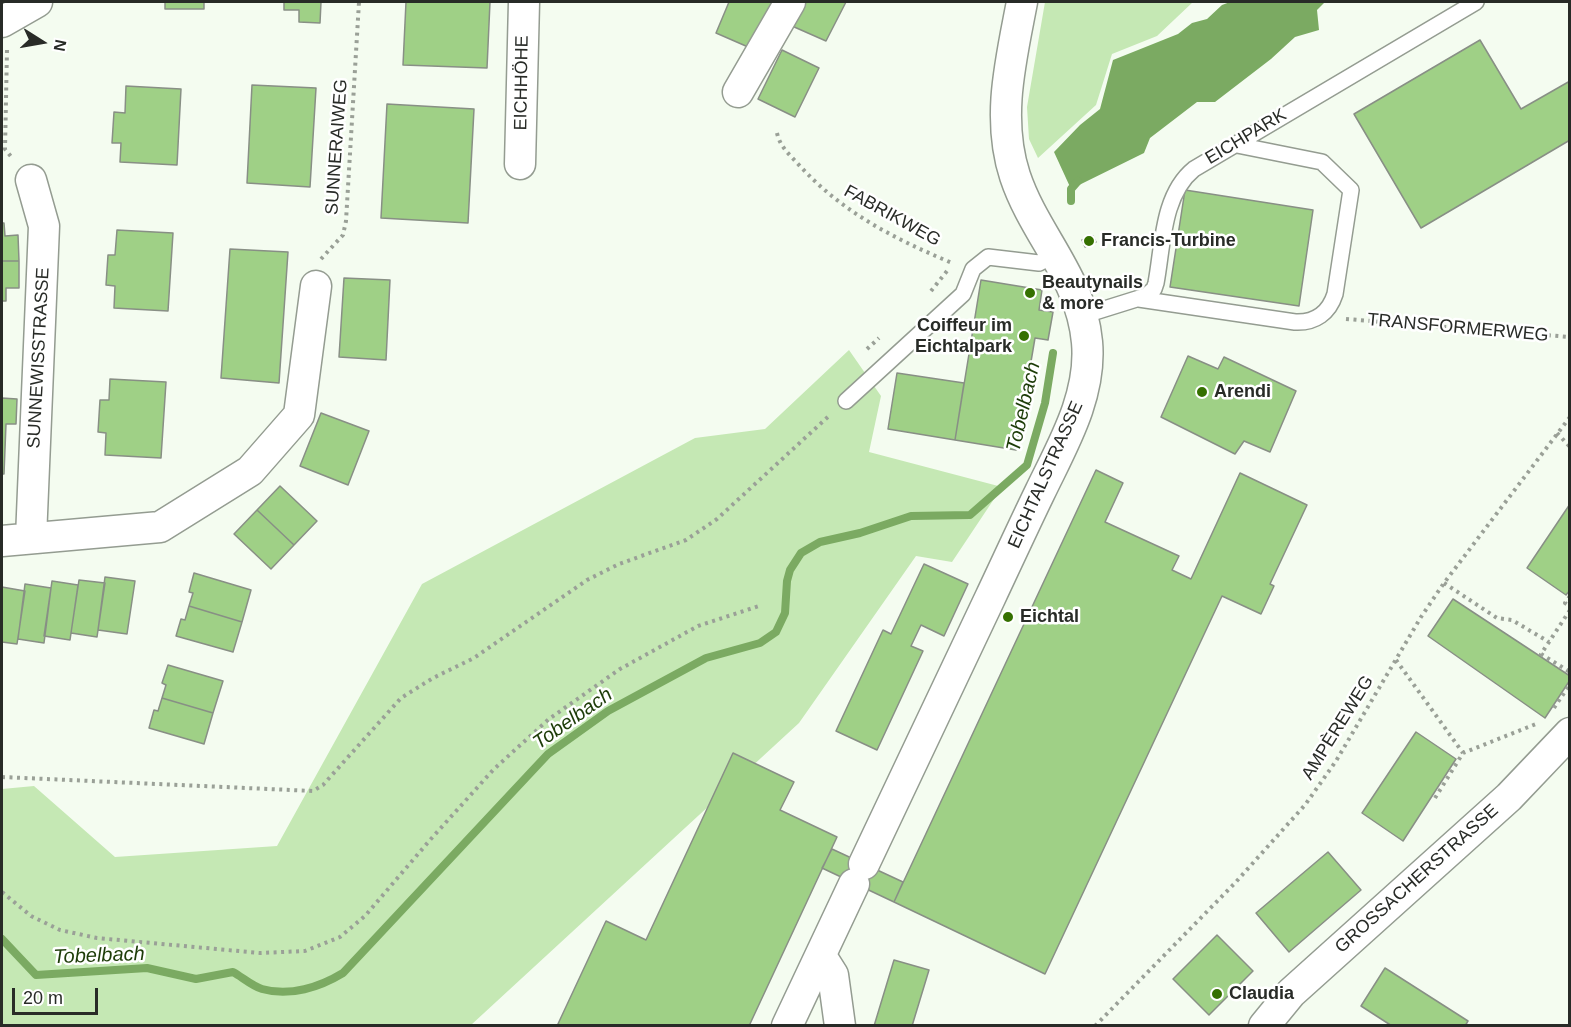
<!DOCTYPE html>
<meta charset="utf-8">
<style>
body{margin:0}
#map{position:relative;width:1571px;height:1027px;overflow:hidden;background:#f4fcf0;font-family:Helvetica,sans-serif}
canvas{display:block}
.frame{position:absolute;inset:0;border:3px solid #282b27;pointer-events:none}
.north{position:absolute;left:12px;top:12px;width:60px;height:60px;-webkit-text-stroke:4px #fff;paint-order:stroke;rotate:101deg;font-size:16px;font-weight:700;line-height:24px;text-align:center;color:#282b27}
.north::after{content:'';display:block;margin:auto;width:21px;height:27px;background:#282b27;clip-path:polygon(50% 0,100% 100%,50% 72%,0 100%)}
.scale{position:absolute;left:12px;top:988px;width:86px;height:27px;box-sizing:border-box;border:3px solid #282b27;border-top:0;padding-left:8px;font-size:18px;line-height:21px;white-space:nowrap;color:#282b27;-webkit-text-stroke:4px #fff;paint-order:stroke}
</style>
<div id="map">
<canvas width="1571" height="1027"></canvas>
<div class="frame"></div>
<div class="north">N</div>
<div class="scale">20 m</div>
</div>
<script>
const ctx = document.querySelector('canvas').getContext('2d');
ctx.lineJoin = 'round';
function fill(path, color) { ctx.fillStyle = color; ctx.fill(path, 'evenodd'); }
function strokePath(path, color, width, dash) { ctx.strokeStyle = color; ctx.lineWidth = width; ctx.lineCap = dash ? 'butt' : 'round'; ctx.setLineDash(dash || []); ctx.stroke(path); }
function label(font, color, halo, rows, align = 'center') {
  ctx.font = font + ' Helvetica,sans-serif'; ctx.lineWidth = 5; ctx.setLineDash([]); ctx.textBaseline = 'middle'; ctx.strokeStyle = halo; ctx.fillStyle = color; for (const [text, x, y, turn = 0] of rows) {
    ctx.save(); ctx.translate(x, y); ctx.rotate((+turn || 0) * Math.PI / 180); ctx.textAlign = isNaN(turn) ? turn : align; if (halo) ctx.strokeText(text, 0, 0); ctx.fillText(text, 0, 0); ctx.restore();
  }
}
fill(new Path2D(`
 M1045,2H1193L1157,36L1112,54L1096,105L1038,158L1029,139L1027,107Z
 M849,350L881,396L869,452L1002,487L952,562L916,556L799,723L471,1025L2,1026V789L34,786L115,857L277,846L422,584L695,438L765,429Z`), '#c5e8b4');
fill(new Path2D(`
 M1230,2H1325L1317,10L1319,30L1295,37L1271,59L1215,102H1197L1150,138L1144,153L1071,189L1054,152L1080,125L1100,109L1113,60L1178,34L1192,23L1207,19L1222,5Z`), '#7baa62');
strokePath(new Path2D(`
 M1071,201V189L1078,181
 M2,939L36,975L147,968L196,979L233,972C242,977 252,986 262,989C290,997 320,987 343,973L548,754L608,711L706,658L760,643L776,632L785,613L787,581L790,570L801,553L820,542L860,533L911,516L970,515L1027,465L1045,403L1053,353`), '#7baa62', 8);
const building = new Path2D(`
 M165,2H204V9H165Z
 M284,2H321L320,23L299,22V10H284Z
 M406,2H490L487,68L403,65Z
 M729,2H775L755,50L716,33Z
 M804,2H846L826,41L792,26Z
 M1480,40L1521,109L1570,81V140L1421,228L1354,114Z
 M782,50L819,68L795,117L758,99Z
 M252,85L316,88L310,187L247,183Z
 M126,86L181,89L177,165L120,162L121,143H112L114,112L125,113Z
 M387,104L474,109L468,223L381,218Z
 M1185,190L1313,210L1299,306L1170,287Z
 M2,223H4L5,236L18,235L19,261H2Z
 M117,230L173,233L168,311L114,308L115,286L106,285L108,255H115Z
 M1093,236L1096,242L1085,247L1082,240Z
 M230,249L288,252L279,383L221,378Z
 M2,261H19V288H6V301H2Z
 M344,278L390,280L386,360L339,357Z
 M981,280L1042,290L1039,310L1053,312L1048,340L1035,338L1016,450L955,440Z
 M1188,356L1218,369L1224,357L1296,391L1270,452L1244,441L1235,454L1161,417Z
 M897,373L964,383L955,440L888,429Z
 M110,379L166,382L161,458L105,455L106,433L98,432L100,400H109Z
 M2,398L17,399L16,424H6L4,474H2Z
 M321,413L369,431L348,485L300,466Z
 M1096,470L1123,483L1105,522L1179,556L1172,570L1191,579L1240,473L1307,505L1270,584L1274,586L1261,614L1222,596L1045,974L894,902Z
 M280,486L317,521L294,545L257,510Z
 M1570,504V590L1566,595L1527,568Z
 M257,510L294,545L271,569L234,534Z
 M924,564L968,584L944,636L921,625L911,646L923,651L877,750L836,731L883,630L891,634Z
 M194,573L251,590L242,622L189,606L193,593L189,592Z
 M105,577L135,581L127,634L98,630Z
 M79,580L105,583L97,637L71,633Z
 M52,581L78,585L70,640L44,636Z
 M25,584L51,588L44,643L18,639Z
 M2,587L25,591L17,644L2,642Z
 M1453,599L1570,676V680L1545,718L1428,636Z
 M189,606L242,622L233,652L176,636L181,619L185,620Z
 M168,665L223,681L213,713L162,698L166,685L162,683Z
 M162,698L213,713L204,744L149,728L154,710L158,711Z
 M1416,732L1456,759L1403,841L1362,813Z
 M733,753L794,782L780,810L837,837L749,1026H557L606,921L646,940Z
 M832,849L903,882L894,902L822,868Z
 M1328,852L1361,890L1289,952L1256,913Z
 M1217,935L1253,971L1209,1015L1173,979Z
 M894,960L929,970L912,1026H874Z
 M1385,968L1468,1021L1465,1026H1392L1361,1006Z`);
fill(building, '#9fd086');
strokePath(building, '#888f85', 1.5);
const service = new Path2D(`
 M1139,299L1295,322C1315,323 1329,313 1335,294L1351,190L1322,162L1237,145
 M1082,316L1146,296L1154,289L1156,283C1163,246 1162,195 1194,169L1476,2
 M846,401L963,294L973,269L988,257L1039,263L1056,254`);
const minor = new Path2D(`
 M2,22L37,2
 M738,92L790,2
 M520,164L524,2
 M31,538L44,226L31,180
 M2,541L160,527L250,471L299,415L316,286
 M864,864C907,775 948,686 990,598C1007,562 1023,527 1040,492C1062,446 1092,396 1087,342C1081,276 1035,236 1015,176C996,118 1011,60 1022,2
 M821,956L833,975L840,1026
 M787,1026L854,884
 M1264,1026L1291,993L1509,797L1570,733`);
strokePath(service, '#949c91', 18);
strokePath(minor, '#949c91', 33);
strokePath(new Path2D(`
 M7,50L5,149L13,159
 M777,133C780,147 790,155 800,166C843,213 895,239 952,263
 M321,259L343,235L346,221L359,2
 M931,291L947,271
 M1346,319L1570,337
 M867,349L879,338
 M1557,433L1570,447
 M1444,583L1497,618L1512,620L1549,642
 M1570,596L1565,603L1570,606
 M1570,610L1541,654L1570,672
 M1396,660L1463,753
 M1554,708L1570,684
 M2,777L313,791L323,785L401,698L433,678L474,658L587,580L619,564L686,540L717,519L830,415
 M1435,798L1463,753L1536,724
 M2,892L31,916L60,930L97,938L260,953L305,951L340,937L365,916L430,840L494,769L549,719L620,669L698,626L762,605
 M1095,1026L1235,883L1305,805L1336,761L1421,617L1444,583L1570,417`), '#9aa097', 4, [3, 4.5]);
strokePath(service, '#fff', 15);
strokePath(minor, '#fff', 30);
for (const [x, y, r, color] of [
 [1089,241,6,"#357000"],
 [1030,293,6,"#357000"],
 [1024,336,6,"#357000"],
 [1202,392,6,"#357000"],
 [1008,617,6,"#357000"],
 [1217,994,6,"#357000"]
]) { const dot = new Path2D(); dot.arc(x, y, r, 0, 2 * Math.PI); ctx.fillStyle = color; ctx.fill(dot); strokePath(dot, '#fff', 2); }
label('18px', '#282b27', '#fff', [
 ["EICHHÖHE",522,83,-89],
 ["EICHPARK",1246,137,-31],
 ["SUNNERAIWEG",337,147,-86],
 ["FABRIKWEG",892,216,29],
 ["TRANSFORMERWEG",1458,328,5],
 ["SUNNEWISSTRASSE",39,358,-87],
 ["EICHTALSTRASSE",1046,475,-66],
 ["AMPÈREWEG",1338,728,-58],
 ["GROSSACHERSTRASSE",1417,879,-42]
]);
label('bold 18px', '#282b27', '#fff', [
 ["Francis-Turbine",1101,241],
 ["Beautynails",1042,283],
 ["& more",1042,304],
 ["Coiffeur im",1012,326,"right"],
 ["Eichtalpark",1012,347,"right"],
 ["Arendi",1214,392],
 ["Eichtal",1020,617],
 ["Claudia",1229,994]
], 'left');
label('italic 20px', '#1d3c08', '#fff', [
 ["Tobelbach",1024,407,-77],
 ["Tobelbach",573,719,-35],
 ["Tobelbach",99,956,-2]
]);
</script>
